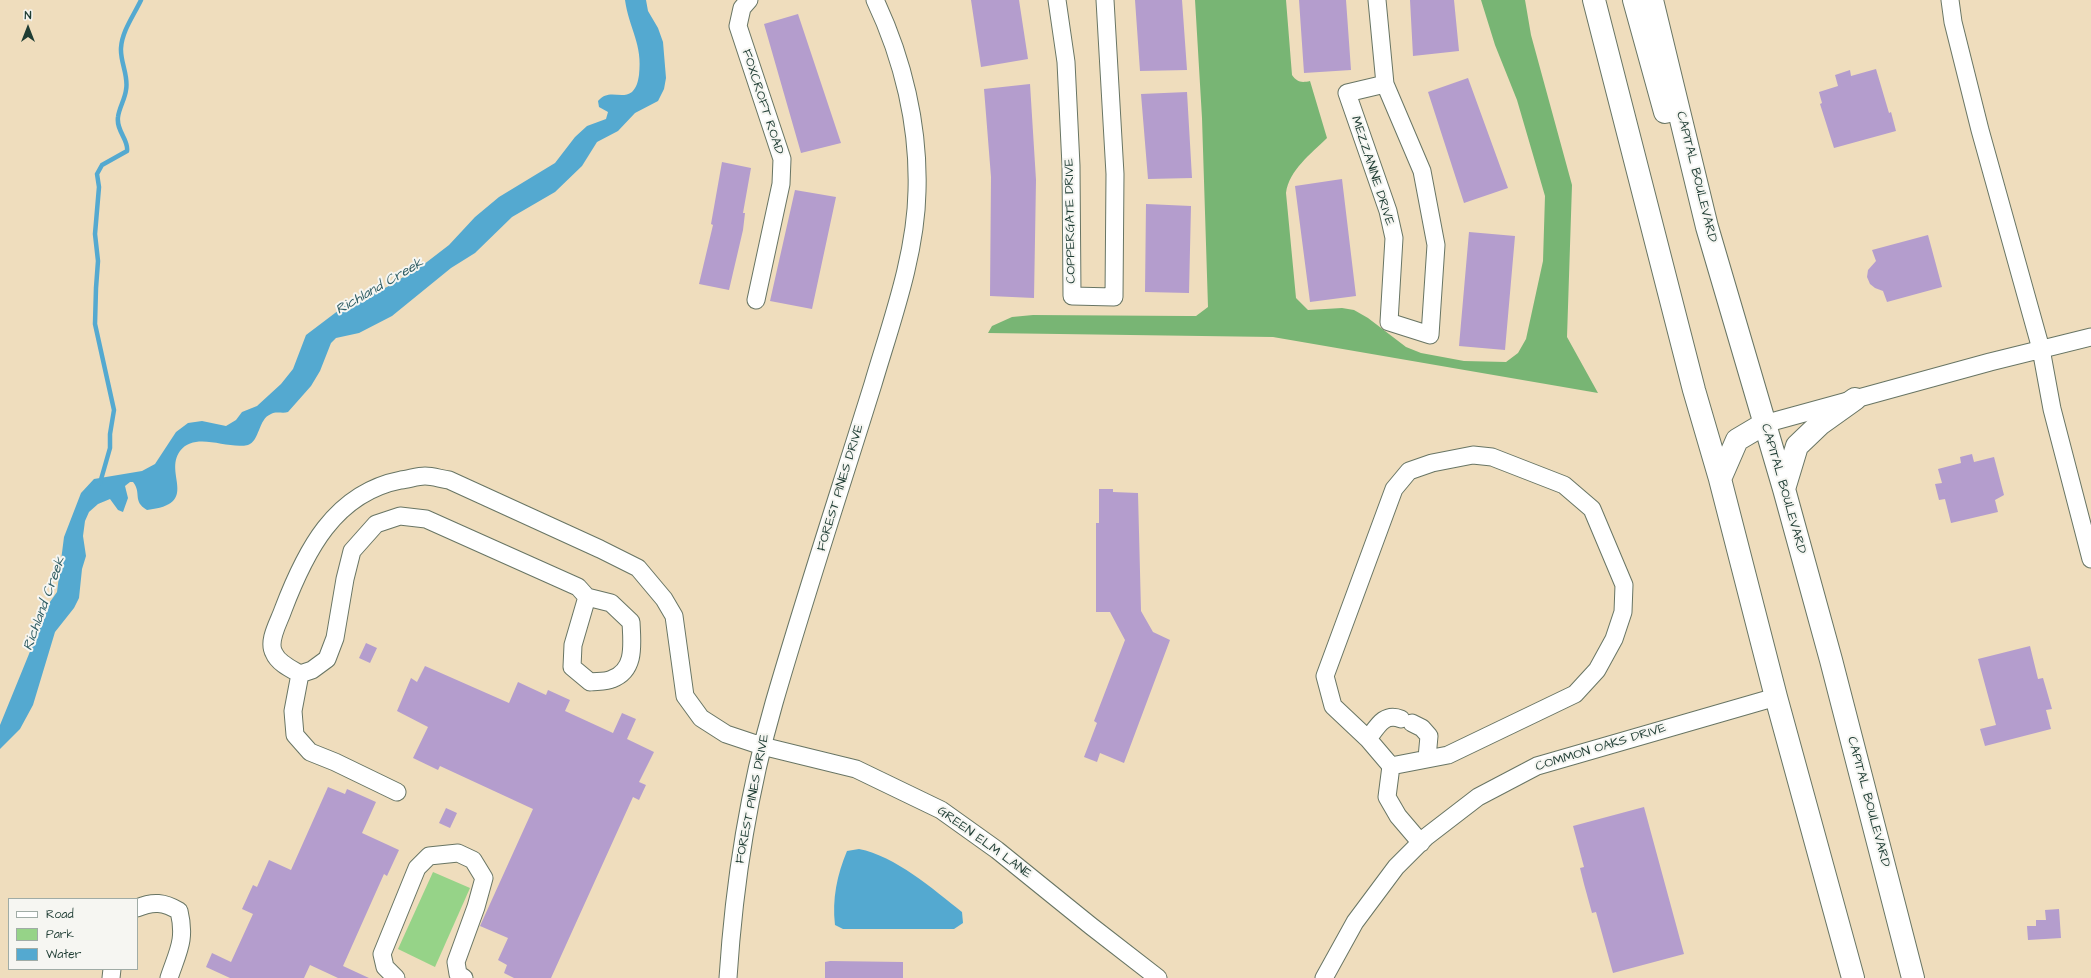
<!DOCTYPE html>
<style>
body{margin:0}
#map{position:relative;width:2091px;height:978px;overflow:hidden;background:#efddbd;font-family:"Architects Daughter",sans-serif}
canvas{display:block}
.legend{position:absolute;left:8px;top:898px;width:130px;height:72px;box-sizing:border-box;background:#f6f6f2;border:1px solid #a0aca6;margin:0;padding:5px 7px;list-style:none;font-size:12px;color:#1f3d34}
.legend li{display:flex;align-items:center;gap:8px;height:20px}
.legend b{width:20px;border:1px solid #a0aca6}
.north{position:absolute;left:8px;top:8px;width:40px;height:40px;-webkit-text-stroke:3px #f6f6f2;paint-order:stroke;rotate:0deg;font-size:11px;font-weight:700;line-height:16px;text-align:center;color:#1f3d34}
.north::after{content:'';display:block;margin:auto;width:14px;height:18px;background:#1f3d34;clip-path:polygon(50% 0,100% 100%,50% 72%,0 100%)}
</style>
<div id="map">
<canvas width="2091" height="978"></canvas>
<ul class="legend">
<li><b style="height:5px;background:#fff"></b>Road</li>
<li><b style="height:11px;background:#96d388"></b>Park</li>
<li><b style="height:11px;background:#54a9d0"></b>Water</li>
</ul>
<div class="north">N</div>
</div>
<script>
const ctx = document.querySelector('canvas').getContext('2d');
ctx.lineJoin = 'round';
function fill(path, color) { ctx.fillStyle = color; ctx.fill(path, 'evenodd'); }
function strokePath(path, color, width, dash) { ctx.strokeStyle = color; ctx.lineWidth = width; ctx.lineCap = dash ? 'butt' : 'round'; ctx.setLineDash(dash || []); ctx.stroke(path); }
function label(font, color, halo, rows, align = 'center') {
  ctx.font = font + ' "Architects Daughter",sans-serif'; ctx.lineWidth = 4; ctx.setLineDash([]); ctx.textBaseline = 'middle'; ctx.strokeStyle = halo; ctx.fillStyle = color; for (const [text, x, y, turn = 0] of rows) {
    ctx.save(); ctx.translate(x, y); ctx.rotate((+turn || 0) * Math.PI / 180); ctx.textAlign = isNaN(turn) ? turn : align; if (halo) ctx.strokeText(text, 0, 0); ctx.fillText(text, 0, 0); ctx.restore();
  }
}
fill(new Path2D(`
 M433,872L470,888L435,967L398,949Z`), '#96d388');
fill(new Path2D(`
 M1195,0H1286L1292,75C1297,82 1301,83 1310,81L1327,138C1311,154 1289,170 1286,193L1296,298L1308,310L1342,308L1354,310L1368,318L1406,347L1421,353L1464,361L1506,362L1518,353L1526,339L1543,261L1545,196L1517,100L1495,45L1481,0H1525L1531,35L1572,185L1567,337L1598,393L1273,337L988,333L992,326L1012,317L1033,315L1187,316H1196L1208,307L1202,118Z`), '#78b574');
fill(new Path2D(`
 M625,0H646L648,11L658,28L663,42L666,78L664,89L658,101L635,113L618,131L597,142L582,166L555,192L512,217L475,253L451,268L392,316L359,333L336,338L331,343L320,371L311,386L288,412C283,414 276,411 271,414C258,419 260,441 248,445C227,450 196,431 180,451C163,474 201,504 147,510C132,501 142,493 133,482H130L125,486L128,498L123,512L118,510L110,499L98,504L89,512L85,521L83,536L86,556L82,569L79,598L74,608L55,632L33,705L20,729L0,749V725L40,627L45,609L57,592L64,537L81,493L94,479L142,471L155,464L176,432L188,423L202,421L226,426L236,420L242,412L257,406L281,384L293,369L306,335L343,307L387,287L423,265L449,245L475,217L499,197L555,163L575,137L587,126L606,119L608,112L599,107L598,101C609,88 621,100 632,92C637,87 638,81 639,75C643,44 629,29 625,0Z
 M859,849C895,856 933,889 962,912L963,923L954,929H843L835,925C832,899 837,875 847,851Z`), '#54a9d0');
strokePath(new Path2D(`
 M100,483L110,448V434L114,410L95,324L96,288L98,261L95,234L99,187L97,174L102,165L127,151C129,140 116,131 118,117C119,108 125,99 126,90C129,76 120,62 121,48C122,31 134,15 141,0`), '#54a9d0', 4.5);
fill(new Path2D(`
 M971,0H1019L1028,59L981,67Z
 M1135,0H1182L1187,70L1140,71Z
 M1299,0H1346L1351,70L1304,73Z
 M1410,0H1454L1459,51L1413,56Z
 M798,14L841,143L801,153L764,24Z
 M1876,69L1889,113L1891,112L1896,131L1834,148L1820,104L1822,103L1819,92L1838,86L1835,75L1850,70L1851,76Z
 M1468,78L1508,188L1464,203L1428,92Z
 M1030,84L1036,180L1034,298L990,296L991,177L984,89Z
 M1187,92L1192,178L1148,179L1141,94Z
 M722,162L751,168L743,213H745L743,230L729,290L699,284L713,225L711,224Z
 M1342,179L1356,296L1310,302L1295,186Z
 M795,190L836,197L812,309L770,301Z
 M1146,204L1191,206L1189,293L1145,292Z
 M1469,232L1515,236L1505,350L1459,346Z
 M1928,235L1942,287L1887,302L1883,291L1875,288L1870,284L1867,277L1868,270L1876,261L1872,250Z
 M1972,454L1974,462L1994,457L2004,495L1995,500L1998,512L1951,523L1945,499L1939,500L1935,484L1942,483L1938,469L1961,463L1960,457Z
 M1099,489H1113V492L1138,493L1141,611L1153,632L1170,640L1124,763L1100,753L1097,762L1084,757L1097,723L1094,721L1125,640L1110,612H1096V523H1099Z
 M366,643L377,648L370,663L359,658Z
 M2030,646L2038,679L2043,678L2052,709L2046,710L2051,729L1985,746L1980,729L1996,725L1978,659Z
 M425,666L509,703L518,682L546,695L548,690L570,700L565,711L613,733L622,713L636,719L627,739L654,752L639,782L646,785L639,800L633,797L551,978H514L504,973L507,965L498,960L508,938L480,926L533,809L440,766L438,770L413,758L428,727L397,711L411,678L417,682Z
 M328,787L345,794L347,789L376,802L362,833L399,850L387,876L384,874L343,966L369,978H338L310,965L304,978H230L206,967L212,953L231,962L253,914L242,909L253,885L257,887L269,860L291,870Z
 M1644,807L1684,954L1613,973L1596,912L1592,913L1584,884L1580,868L1584,867L1573,826Z
 M446,808L457,813L450,828L439,823Z
 M2059,909L2061,938L2028,940L2027,926H2036V920H2046L2045,910Z
 M830,961L903,962V978H825V962Z`), '#b49dcd');
const minor = new Path2D(`
 M749,0L742,8L738,26L782,159L781,184L756,300
 M1057,0L1066,62L1071,166L1072,296L1114,297L1115,174L1105,0
 M1377,0L1385,84L1422,171L1436,245L1430,335L1389,322L1394,238L1388,211L1347,93L1385,84
 M1950,0L1953,22L1980,130L2041,349L2052,409L2091,559
 M1764,424L1990,362L2091,337
 M587,597L573,645L572,667L590,682C596,681 606,682 612,679C636,670 632,644 631,622L611,603L587,597L578,587L426,519L400,516L376,524L352,551L345,579L335,638L327,659L312,670L300,674C291,669 278,663 274,653C267,641 279,622 283,610C305,552 334,493 401,480C409,479 418,476 425,476C433,476 441,479 449,480L600,549L638,568L664,599L674,616L685,696L701,718L726,734L762,746L856,769L941,810L997,850L1091,926L1158,978
 M300,674L293,711L295,735L310,752L335,762L397,792
 M1412,723L1422,728L1429,736L1427,758
 M1368,739C1377,727 1384,712 1401,719
 M1391,766L1368,739L1333,706L1325,676L1394,489L1409,471L1432,463L1473,455L1492,457L1564,485L1592,509L1624,585L1623,612L1614,639L1597,670L1575,694L1448,755L1391,766L1387,797L1398,816L1421,843
 M137,908C153,901 164,902 179,911C186,940 178,951 169,978
 M111,978L112,969
 M396,978L385,967L382,954L417,868L429,856L458,853L473,860L484,878L476,907L456,962L458,974L464,978
 M728,978C734,885 748,793 774,703C805,596 840,490 873,384C891,323 916,255 917,191C919,126 903,59 875,0
 M1324,978L1355,922L1396,867L1426,837L1478,797L1537,766L1776,697`);
const highway = new Path2D(`
 M1594,0L1694,390L1720,479L1776,697L1853,978
 M1634,0L1665,112
 M1652,0L1707,227L1784,489L1831,660L1913,978
 M1720,479L1737,440L1764,424
 M1784,489L1797,446L1820,424L1855,399`);
strokePath(minor, '#687564', 19);
strokePath(highway, '#687564', 24);
strokePath(minor, '#fff', 17);
strokePath(highway, '#fff', 22);
label('13px', '#1f3d34', '#f6f6f2', [
 ["FOXCROFT ROAD",762,102,72],
 ["MEZZANINE DRIVE",1372,171,72],
 ["CAPITAL BOULEVARD",1696,177,76],
 ["COPPERGATE DRIVE",1071,221,-91],
 ["FOREST PINES DRIVE",841,488,-73],
 ["CAPITAL BOULEVARD",1783,489,74],
 ["COMMON OAKS DRIVE",1601,748,-17],
 ["FOREST PINES DRIVE",753,799,-79],
 ["CAPITAL BOULEVARD",1868,802,75],
 ["GREEN ELM LANE",984,843,36]
]);
label('italic 14px', '#2f5d63', '#f6f6f2', [
 ["Richland Creek",380,287,-30],
 ["Richland Creek",45,604,-70]
]);
</script>
